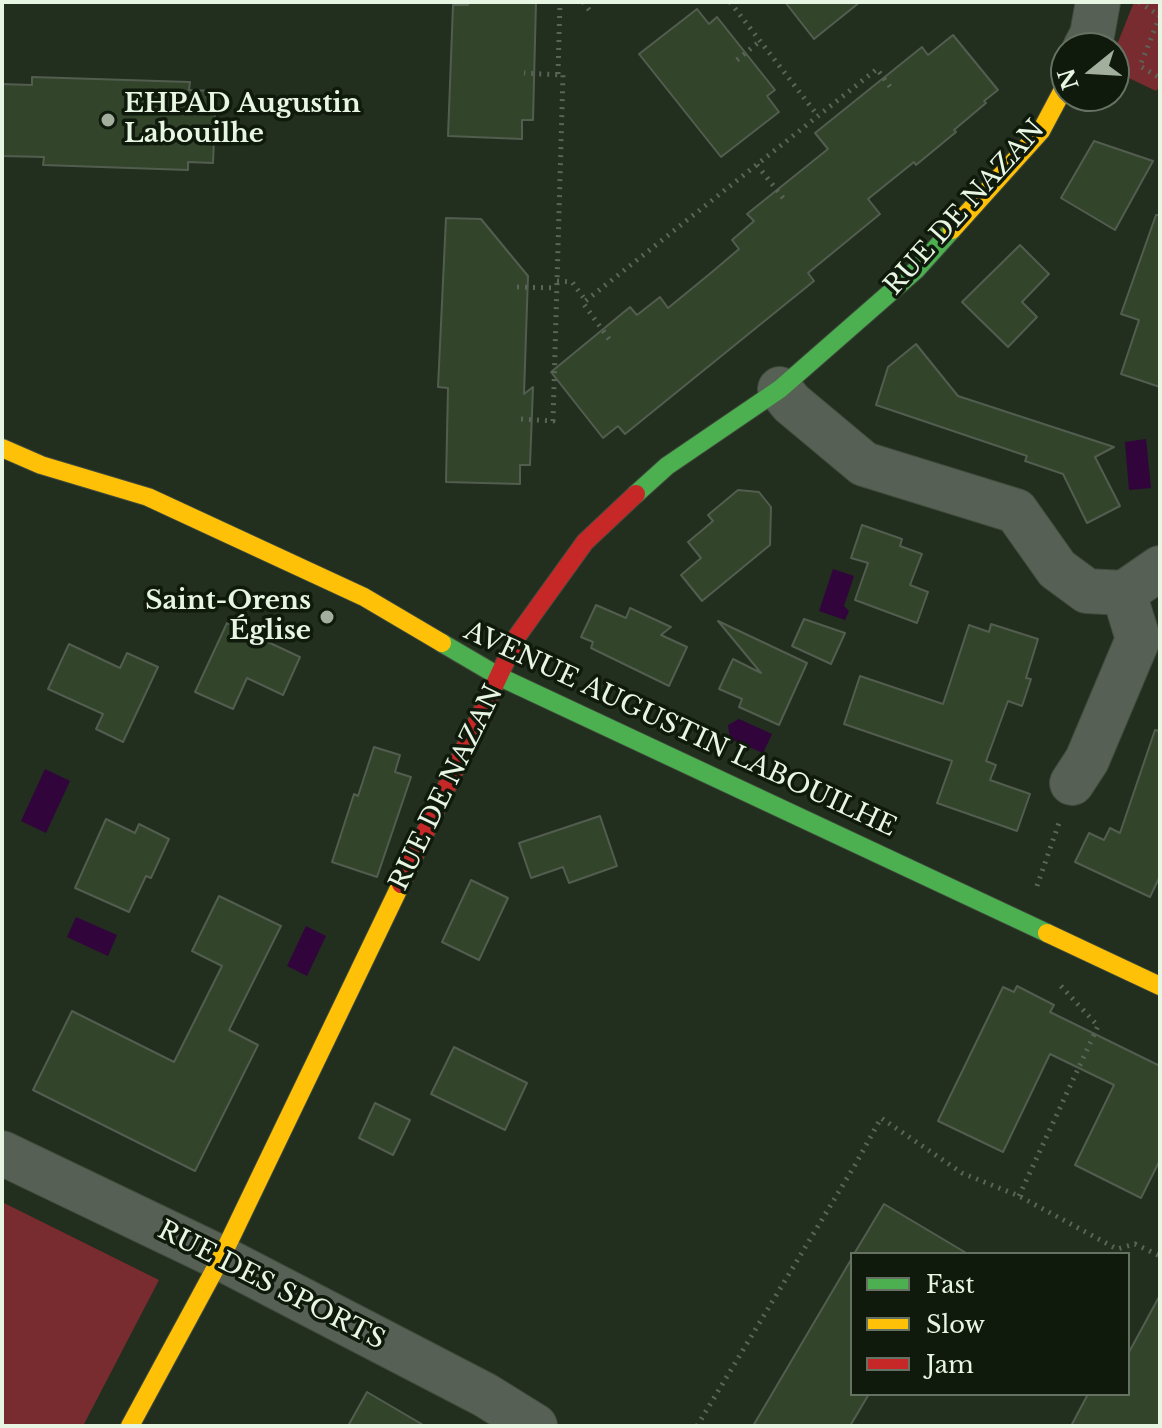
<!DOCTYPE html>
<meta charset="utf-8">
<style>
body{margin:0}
#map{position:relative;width:1162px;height:1428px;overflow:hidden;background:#222e1e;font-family:"Libre Baskerville",serif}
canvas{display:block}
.frame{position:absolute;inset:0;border:4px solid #e7f5e3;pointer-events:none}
.legend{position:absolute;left:850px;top:1252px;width:280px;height:144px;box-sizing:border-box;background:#0f190c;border:2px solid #657162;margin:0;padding:10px 14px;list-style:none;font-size:24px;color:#e7f5e3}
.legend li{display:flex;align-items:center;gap:16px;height:40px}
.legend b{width:40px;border:2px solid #657162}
.north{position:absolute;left:1050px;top:32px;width:80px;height:80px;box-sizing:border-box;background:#0f190c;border:2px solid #657162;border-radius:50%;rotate:252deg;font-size:22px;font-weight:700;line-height:32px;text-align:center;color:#e7f5e3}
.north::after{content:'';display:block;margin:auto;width:28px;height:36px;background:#a2af9e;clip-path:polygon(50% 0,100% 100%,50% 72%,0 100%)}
</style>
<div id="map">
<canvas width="1162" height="1428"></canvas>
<div class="frame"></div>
<ul class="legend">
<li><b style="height:10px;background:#4caf50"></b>Fast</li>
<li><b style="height:10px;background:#ffc107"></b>Slow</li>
<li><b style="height:10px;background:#c62828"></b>Jam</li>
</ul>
<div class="north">N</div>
</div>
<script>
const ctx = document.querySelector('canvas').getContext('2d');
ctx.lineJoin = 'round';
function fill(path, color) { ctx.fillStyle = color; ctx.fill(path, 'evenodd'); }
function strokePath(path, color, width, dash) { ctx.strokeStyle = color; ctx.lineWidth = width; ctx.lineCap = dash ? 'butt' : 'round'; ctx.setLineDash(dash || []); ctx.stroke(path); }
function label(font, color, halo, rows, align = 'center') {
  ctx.font = font + ' "Libre Baskerville",serif'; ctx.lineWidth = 7; ctx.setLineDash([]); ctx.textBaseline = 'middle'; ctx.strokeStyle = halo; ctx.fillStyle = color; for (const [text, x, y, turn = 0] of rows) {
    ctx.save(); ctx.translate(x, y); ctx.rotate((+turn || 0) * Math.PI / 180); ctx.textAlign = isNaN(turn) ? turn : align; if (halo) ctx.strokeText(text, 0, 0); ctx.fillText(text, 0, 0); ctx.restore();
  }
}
fill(new Path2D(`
 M1134,2H1160V86L1156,91L1114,71V52Z
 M2,1202L159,1280L83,1426H2Z`), '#782c30');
fill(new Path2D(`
 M1146,439L1151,488L1129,490L1125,442Z
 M833,569L854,576L844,606L849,611L845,620L819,611Z
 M739,719L772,734L763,753L730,739L728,725Z
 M45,769L70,781L46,833L21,821Z
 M76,917L117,935L108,956L67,937Z
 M306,926L326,936L307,976L287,966Z`), '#31043c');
const building = new Path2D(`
 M468,2H536L533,120H522V139L448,136L453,5H468Z
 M785,2H860L814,39Z
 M697,9L709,24L717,17L775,90L767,96L779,112L721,157L639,54Z
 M953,35L998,90L984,101L986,103L954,130L956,132L916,165L914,162L868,199L880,214L808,273L814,281L625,434L618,426L603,438L551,372L630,307L637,315L660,297L668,308L712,272L739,249L732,240L754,221L747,214L828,149L815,133L922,47L928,55Z
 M32,77L190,82L189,90L216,91L213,163L188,162V170L43,165L44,157L2,156V84L32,85Z
 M1094,141L1153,161L1115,230L1061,198Z
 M1156,215H1160V387L1121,374L1139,320L1121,314Z
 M446,218L481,219L528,276L524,394L533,387L530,465H520V484L446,482L448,388L438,387Z
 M1020,245L1049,274L1022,302L1037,317L1008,347L962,302Z
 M916,344L958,396L1114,447L1095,457L1120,506L1087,523L1063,474L1025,461L1027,456L876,405L888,367Z
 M738,490L759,492L771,507L770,545L702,601L681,575L701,558L688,542L713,521L708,515Z
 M862,525L902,539L900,546L922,554L910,585L928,592L917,623L855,600L868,563L851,558Z
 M596,605L626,618L630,608L671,627L661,635L687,647L669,686L591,648L593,642L581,637Z
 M804,619L845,633L831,664L792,646Z
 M718,621L807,663L779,725L739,707L742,699L719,689L733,659L761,673Z
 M227,623L300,657L283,695L247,678L233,709L195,692Z
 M991,624L1038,639L1026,678L1031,679L1022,706L1008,701L986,761L996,765L990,780L1030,794L1017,831L937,803L952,761L844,724L860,676L943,704L969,625L989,632Z
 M69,644L120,668L127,653L158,667L123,742L96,729L103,714L48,689Z
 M1155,730L1160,731V876L1150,897L1075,862L1089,833L1104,840L1110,828L1120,833Z
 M374,747L400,755L395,772L411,777L377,877L332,862L354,794L358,796Z
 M600,816L617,866L569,883L563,867L531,878L519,843Z
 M106,819L135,833L139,824L169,839L151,878L146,876L129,912L75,888Z
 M471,880L508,898L479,960L442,942Z
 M219,896L281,926L229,1030L258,1045L195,1171L33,1090L72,1011L174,1062L222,966L192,951Z
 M1017,986L1054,1005L1050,1012L1160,1066V1160L1141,1198L1075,1165L1114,1085L1050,1054L1003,1152L938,1121L1003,987L1014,992Z
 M454,1047L527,1083L505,1130L431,1094Z
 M375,1103L410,1120L393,1155L359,1138Z
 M884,1204L968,1254H854Z
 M852,1258V1394H869L850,1426H753Z
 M1160,1295V1426H1071L1088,1394H1128V1354Z
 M367,1392L425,1426H348Z`);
fill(building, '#32452b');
strokePath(building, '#525d50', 2);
const street = new Path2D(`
 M1085,48L1092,35L1098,2
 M780,389L791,403L864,464L1016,511L1057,569L1087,591L1124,593L1160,568
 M1072,783L1087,760L1138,639L1124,593
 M2,1153L221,1258L485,1395L535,1426`);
const fast = new Path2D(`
 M636,494L667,466L780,389L916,270L952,230
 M442,643L500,677L1047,933`);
const slow = new Path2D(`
 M952,230L1041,131L1066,84
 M2,448L41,465L148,497L364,597L442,643
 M1047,933L1160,986
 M130,1426L221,1258L401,884`);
const jam = new Path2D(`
 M401,884L518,635L585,542L636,494`);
strokePath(street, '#404b3d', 46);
strokePath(fast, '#404b3d', 20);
strokePath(slow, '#404b3d', 20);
strokePath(jam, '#404b3d', 20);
strokePath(new Path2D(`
 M583,2L590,11
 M730,2L818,116
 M1139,2L1160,16
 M1160,16L1140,66L1160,78
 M737,60L760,41
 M558,74L560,2
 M757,165L783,198
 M557,281L572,282L586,301
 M517,287L557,288
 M609,339L583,303L877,69L891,88
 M521,419L553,421L563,75L524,73
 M1037,886L1060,820
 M1019,1196L1098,1026L1060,985
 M697,1426L855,1165L881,1118L962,1173L1019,1196L1117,1249L1135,1244L1160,1256`), '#5a6458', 5, [2, 6]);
strokePath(street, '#576054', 44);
strokePath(fast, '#4caf50', 18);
strokePath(slow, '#ffc107', 18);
strokePath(jam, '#c62828', 18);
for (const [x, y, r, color] of [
 [108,120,8,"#a2af9e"],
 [327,617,8,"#a2af9e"]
]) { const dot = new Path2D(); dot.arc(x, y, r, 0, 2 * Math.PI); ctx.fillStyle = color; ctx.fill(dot); strokePath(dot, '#0f190c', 3); }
label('bold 26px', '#e7f5e3', '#0f190c', [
 ["EHPAD Augustin",124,105],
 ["Labouilhe",124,135],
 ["Saint-Orens",311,602,"right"],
 ["Église",311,632,"right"]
], 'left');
label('26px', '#e7f5e3', '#0f190c', [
 ["RUE DE NAZAN",965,208,-48],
 ["AVENUE AUGUSTIN LABOUILHE",680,730,25],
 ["RUE DE NAZAN",447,788,-64],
 ["RUE DES SPORTS",271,1286,27]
]);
</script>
